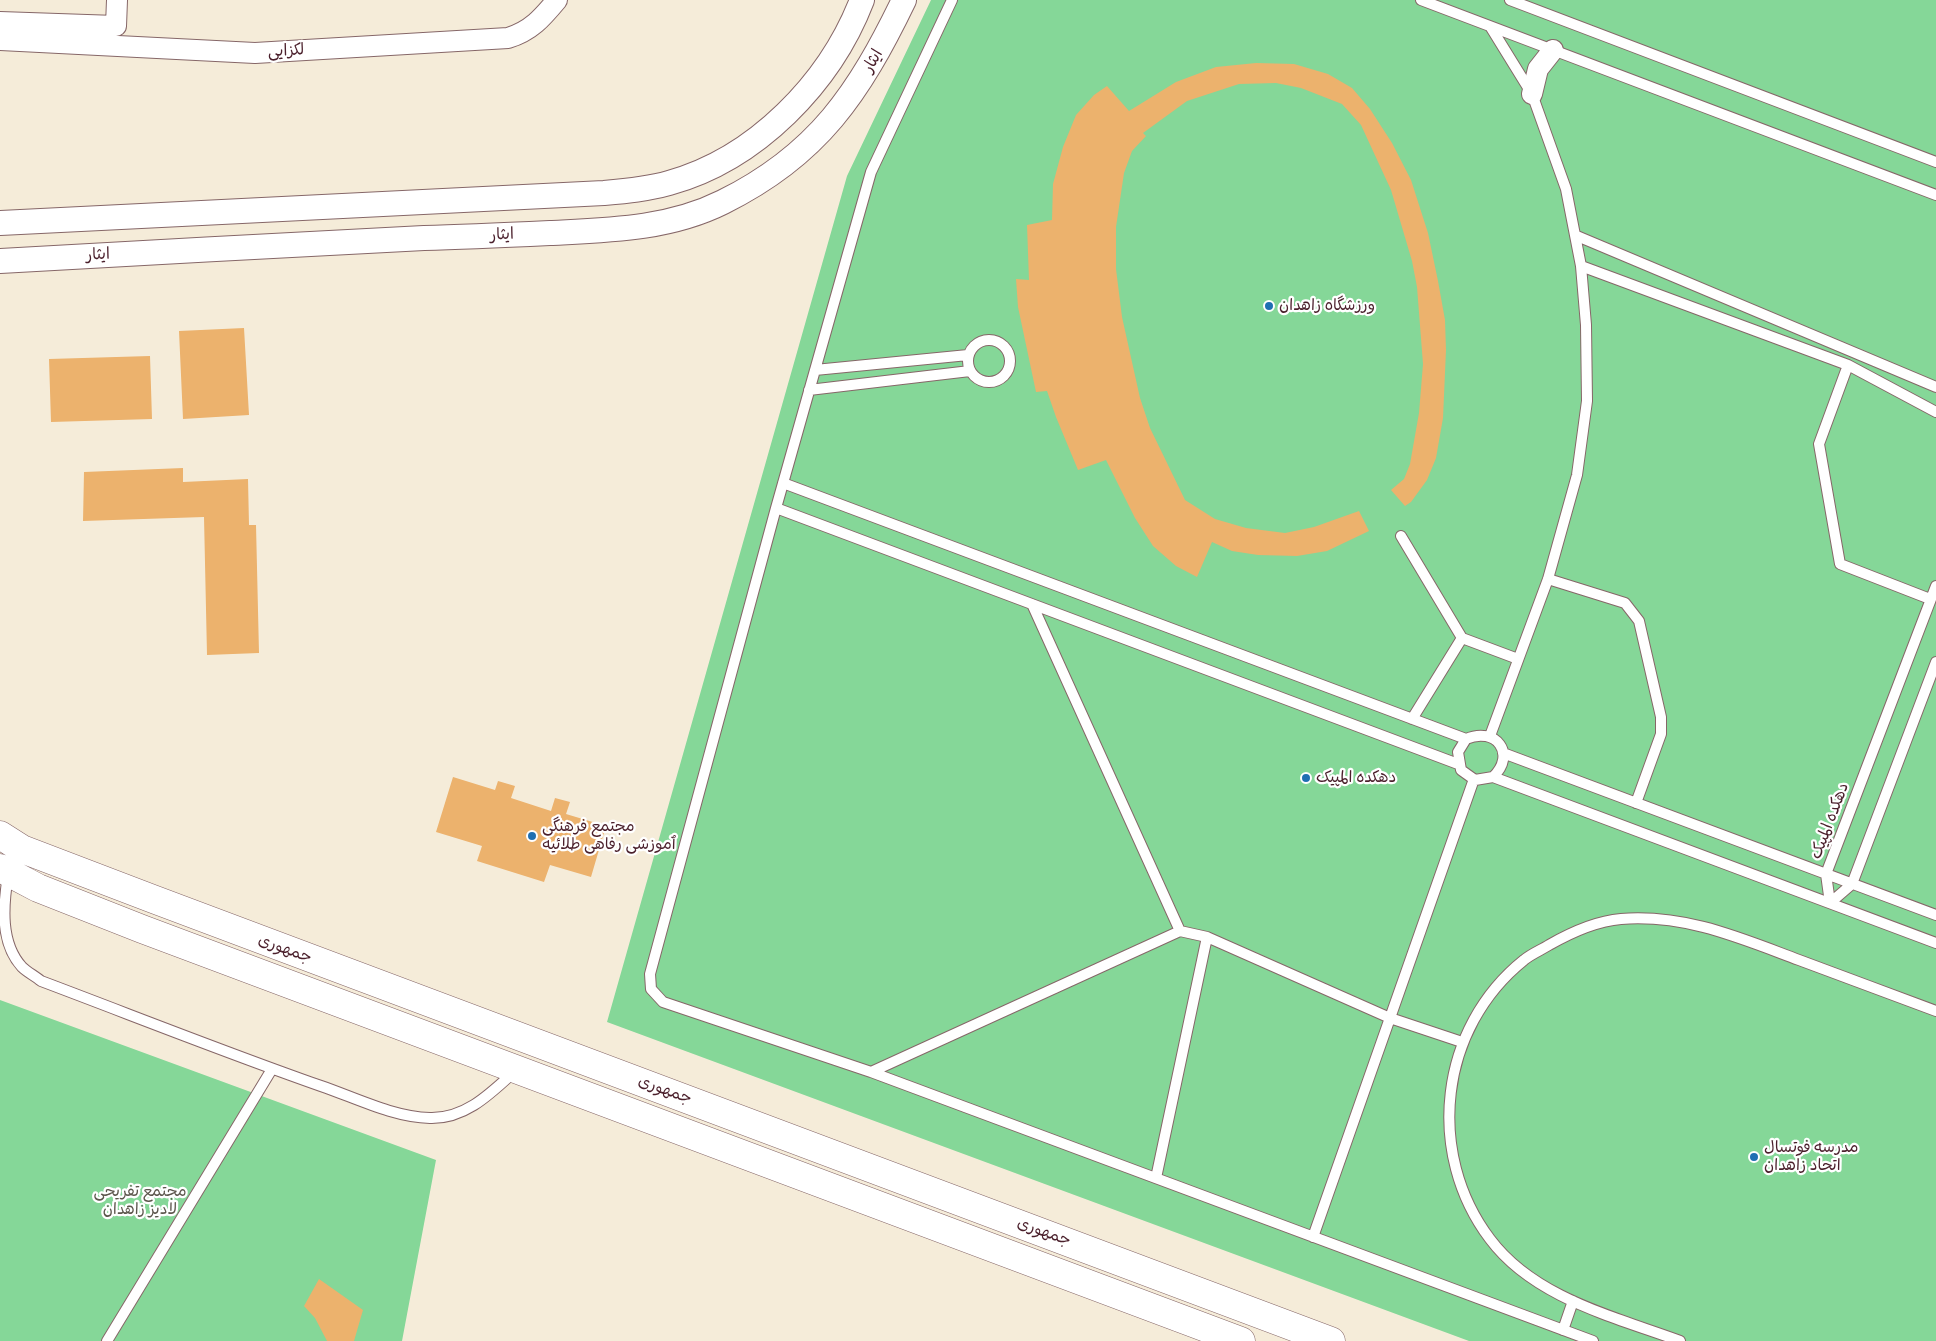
<!DOCTYPE html>
<meta charset="utf-8">
<style>
body{margin:0}
canvas{display:block;background:#f5ecd9}
</style>
<canvas width="1936" height="1341"></canvas>
<script>
const ctx = document.querySelector('canvas').getContext('2d');
ctx.lineJoin = 'round';
function fill(path, color) { ctx.fillStyle = color; ctx.fill(path, 'evenodd'); }
function strokePath(path, color, width, dash) { ctx.strokeStyle = color; ctx.lineWidth = width; ctx.lineCap = dash ? 'butt' : 'round'; ctx.setLineDash(dash || []); ctx.stroke(path); }
function label(font, color, halo, rows, align = 'center') {
  ctx.font = font + ' "Patrick Hand","Playpen Sans Arabic",sans-serif'; ctx.lineWidth = 4.5; ctx.setLineDash([]); ctx.textBaseline = 'middle'; ctx.strokeStyle = halo; ctx.fillStyle = color; for (const [text, x, y, turn = 0] of rows) {
    ctx.save(); ctx.translate(x, y); ctx.rotate((+turn || 0) * Math.PI / 180); ctx.textAlign = isNaN(turn) ? turn : align; if (halo) ctx.strokeText(text, 0, 0); ctx.fillText(text, 0, 0); ctx.restore();
  }
}
fill(new Path2D(`
 M931,0H1936V1341H1469L607,1022L847,176Z
 M0,1000L436,1160L402,1341H0Z`), '#85d798');
fill(new Path2D(`
 M1256,63L1294,64L1328,74L1352,88L1370,109L1392,143L1411,180L1428,233L1438,281L1445,320L1446,350L1443,418L1436,458L1427,480L1411,502L1405,506L1391,490L1404,479L1410,464L1419,413L1423,364L1417,287L1412,261L1391,190L1361,125L1342,104L1301,88L1276,83L1239,84L1187,101L1143,133L1146,136L1132,151L1124,173L1116,227V269L1122,317L1140,398L1150,428L1185,500L1215,519L1246,528L1285,533L1314,527L1359,511L1369,531L1327,551L1297,556L1258,555L1232,551L1212,542L1197,577L1176,566L1153,546L1135,518L1106,460L1078,470L1056,417L1047,391L1036,392L1018,307L1016,279L1029,280L1027,225L1052,220L1053,184L1063,147L1076,115L1094,95L1107,86L1129,111L1176,82L1216,67Z
 M244,328L249,415L183,419L179,331Z
 M150,356L152,419L51,422L49,359Z
 M183,468V482L248,479L249,525H256L259,653L207,655L204,517L83,521L84,472Z
 M453,777L495,790L498,781L515,786L511,798L551,811L555,798L570,802L566,814L606,826L591,877L550,865L544,882L477,861L482,846L436,832Z
 M319,1279L363,1310L354,1341H327L315,1318L304,1306Z`), '#ecb26d');
const service = new Path2D(`
 M952,0L871,172L776,508L650,974L651,989L663,1002L871,1072L1593,1341
 M1421,0L1936,195
 M1510,0L1936,162
 M1490,26L1532,94L1566,189L1581,266L1586,325L1587,401L1577,475L1548,579L1490,736
 M1577,236L1936,387
 M1581,266L1848,365L1936,412
 M968 361a21 21 0 1 1 42 0a21 21 0 1 1-42 0Z
 M1848,365L1819,444L1840,564L1930,599
 M815,370L968,355
 M809,390L970,371
 M783,483L1466,739C1496,726 1517,754 1493,777L1475,780L1461,770L1458,752L1466,739
 M776,508L1458,764
 M1401,536L1462,638
 M1548,579L1625,603L1639,621L1661,717V734L1636,803
 M1032,604L1180,931
 M1412,719L1462,638L1518,659
 M1503,753L1936,915
 M1493,777L1936,943
 M8,875C3,906 0,943 22,967C27,972 35,976 41,981C134,1016 227,1053 321,1086C356,1098 393,1117 430,1118C465,1119 490,1094 514,1072
 M1830,903L1826,874L1936,586
 M1830,903L1852,884L1936,662
 M871,1072L1180,931L1207,937L1390,1018L1462,1042
 M1156,1178L1207,937
 M1313,1237L1474,779
 M1563,1330L1573,1301
 M107,1341L272,1069
 M1680,1341C1615,1317 1534,1298 1490,1239C1425,1153 1439,1028 1524,960C1531,954 1541,950 1549,945C1570,933 1597,921 1621,919C1686,914 1740,938 1799,960C1845,977 1890,994 1936,1011`);
const minor = new Path2D(`
 M0,22L116,26L117,0
 M0,40L255,53L508,38C531,31 542,18 557,0
 M1532,94L1538,69L1553,50`);
const tertiary = new Path2D(`
 M0,223L604,193C626,191 648,189 669,183C756,159 830,83 862,0
 M0,261C141,253 283,245 424,238C466,237 508,235 550,233C610,230 669,229 723,202C818,155 859,93 904,0`);
const secondary = new Path2D(`
 M0,835L22,849L153,899L1331,1341
 M0,868L38,888L142,929L1241,1341`);
strokePath(service, '#866768', 12);
strokePath(minor, '#866768', 22);
strokePath(tertiary, '#866768', 26);
strokePath(secondary, '#866768', 29);
strokePath(service, '#fff', 10);
strokePath(minor, '#fff', 20);
strokePath(tertiary, '#fff', 24);
strokePath(secondary, '#fff', 28);
for (const [x, y, r, color] of [
 [1269,306,5,"#1f6fb2"],
 [1306,778,5,"#1f6fb2"],
 [532,836,5,"#1f6fb2"],
 [1754,1157,5,"#1f6fb2"]
]) { const dot = new Path2D(); dot.arc(x, y, r, 0, 2 * Math.PI); ctx.fillStyle = color; ctx.fill(dot); strokePath(dot, '#fff', 2); }
label('16px', '#4a1f2b', '#fff', [
 ["لکزایی",286,51,-3],
 ["ایثار",873,61,-60],
 ["ایثار",502,235,-3],
 ["ایثار",98,255,-3],
 ["دهکده المپیک",1830,821,-69],
 ["جمهوری",285,949,20],
 ["جمهوری",665,1090,20],
 ["جمهوری",1044,1232,20]
]);
label('16px', '#4a1f2b', '#fff', [
 ["ورزشگاه زاهدان",1279,306],
 ["دهکده المپیک",1316,778],
 ["مجتمع فرهنگی",542,827],
 ["ٱموزشی رفاهی طلائیه",542,845],
 ["مدرسه فوتسال",1764,1148],
 ["اتحاد زاهدان",1764,1166]
], 'left');
label('16px', '#5c564c', '#fff', [
 ["مجتمع تفریحی",140,1192],
 ["لادیز زاهدان",140,1210]
]);
</script>
